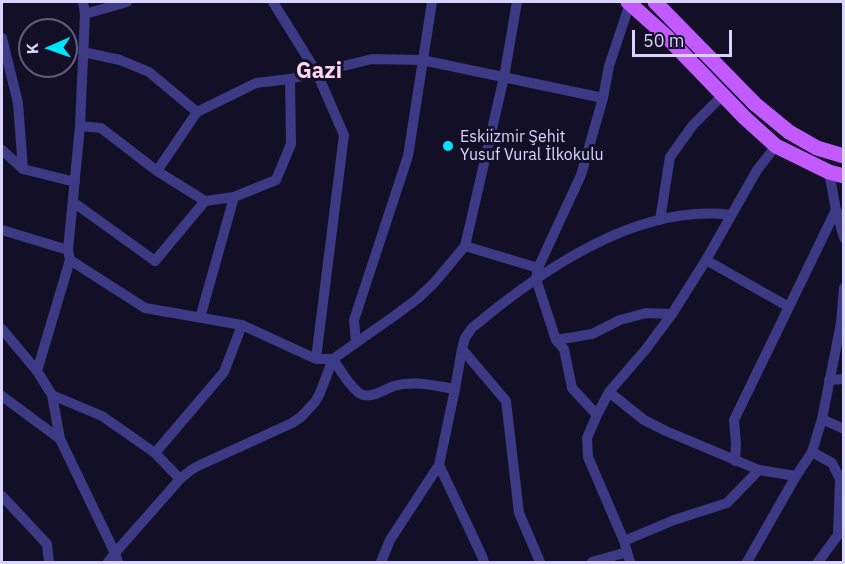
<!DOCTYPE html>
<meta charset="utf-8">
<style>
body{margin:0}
#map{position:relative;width:845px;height:564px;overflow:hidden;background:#130f26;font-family:"IBM Plex Sans",sans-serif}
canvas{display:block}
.frame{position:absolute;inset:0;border:3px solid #d9d4ff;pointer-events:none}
.north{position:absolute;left:18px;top:18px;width:60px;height:60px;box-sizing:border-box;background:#130f26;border:2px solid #625e7d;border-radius:50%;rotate:268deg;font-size:16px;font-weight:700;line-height:24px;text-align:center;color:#d9d4ff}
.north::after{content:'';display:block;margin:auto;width:21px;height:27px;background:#00e5ff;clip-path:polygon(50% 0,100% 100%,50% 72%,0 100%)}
.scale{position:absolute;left:632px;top:30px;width:100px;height:27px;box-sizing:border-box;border:3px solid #d9d4ff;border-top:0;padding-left:8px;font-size:18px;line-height:21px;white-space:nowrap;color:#d9d4ff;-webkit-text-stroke:4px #130f26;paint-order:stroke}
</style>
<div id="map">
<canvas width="845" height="564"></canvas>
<div class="frame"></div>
<div class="north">K</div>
<div class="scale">50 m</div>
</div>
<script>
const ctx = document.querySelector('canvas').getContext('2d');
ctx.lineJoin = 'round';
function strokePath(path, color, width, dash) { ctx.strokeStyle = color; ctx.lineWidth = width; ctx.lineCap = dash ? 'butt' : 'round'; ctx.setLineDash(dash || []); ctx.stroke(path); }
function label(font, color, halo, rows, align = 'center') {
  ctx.font = font + ' "IBM Plex Sans",sans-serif'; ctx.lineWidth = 6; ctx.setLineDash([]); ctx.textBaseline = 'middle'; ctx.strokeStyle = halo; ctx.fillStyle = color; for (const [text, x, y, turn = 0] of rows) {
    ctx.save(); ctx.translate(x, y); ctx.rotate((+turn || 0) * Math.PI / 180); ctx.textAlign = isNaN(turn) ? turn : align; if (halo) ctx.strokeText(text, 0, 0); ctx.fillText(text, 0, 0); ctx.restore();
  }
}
strokePath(new Path2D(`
 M273,2L317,73L344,135L316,359
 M85,14L127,2
 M2,38L18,103L23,169L75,182
 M83,52L120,60L149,72L197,112
 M80,126L101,128L157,171L205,201L234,197L276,180L291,144L290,79
 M2,150L23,169
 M157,171L197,112L256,83L290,79L372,59L422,60L603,98
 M829,172L836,210L844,221
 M73,202L155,261L205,201
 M838,217L844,238
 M660,220L670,157L693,125L723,95
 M2,230L68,250
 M465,246L504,77L517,2
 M70,260L145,308L242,325L316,359H333C339,368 353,392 363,395C373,398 385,389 394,386C414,380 435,386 455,389
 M706,260L789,307
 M200,318L234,197
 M2,329L37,371L52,395L60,439L115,553L108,562
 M556,340L592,334L620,320L646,313L672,314
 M356,343L354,320L408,156L432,2
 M462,349L506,401L519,513L540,562
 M37,371L70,260L68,250L80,126L85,14L83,2
 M829,380L844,379
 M609,392L644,420L666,431L759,470
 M52,395L102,416L155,453L180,479
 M2,396L60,439
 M597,415L572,388L564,349L556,340L536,279L538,268L581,175L603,98L609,66L630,3
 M822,419L844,429
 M812,452L832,463L840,479L838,535L818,562
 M155,453L224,372L242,325
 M735,461L736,444L734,420L836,210
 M439,465L482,556L484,562
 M2,496L47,544L49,562
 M624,541L674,520L727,503L759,470L796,476
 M118,562L115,553L180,479L191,470L200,465L292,423L301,417L315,402L320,393L333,359L397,314L417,299L434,283L465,246L538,268
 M381,562L390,540L439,465L455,389L462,349L465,338L472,328C540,271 637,203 731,215
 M592,562L627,552
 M630,562L624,541L588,457L587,438L597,415L609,392L646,349L672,314L706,260L757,170L776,146
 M747,562L796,476L812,452L822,419L841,323L844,288`), '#3d3a85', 10);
strokePath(new Path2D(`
 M628,2L665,35L745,118L776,146L829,172L844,176
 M655,2L755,104L789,132L817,148L844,156`), '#c25bff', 15);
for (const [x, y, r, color] of [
 [448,146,6,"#00e5ff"]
]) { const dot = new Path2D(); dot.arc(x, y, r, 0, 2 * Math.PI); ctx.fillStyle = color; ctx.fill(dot); strokePath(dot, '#130f26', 2); }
label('16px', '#d9d4ff', '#130f26', [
 ["Eskiizmir Şehit",460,137],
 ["Yusuf Vural İlkokulu",460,155]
], 'left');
label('bold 22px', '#ffd6f0', '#130f26', [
 ["Gazi",319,72]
]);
</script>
